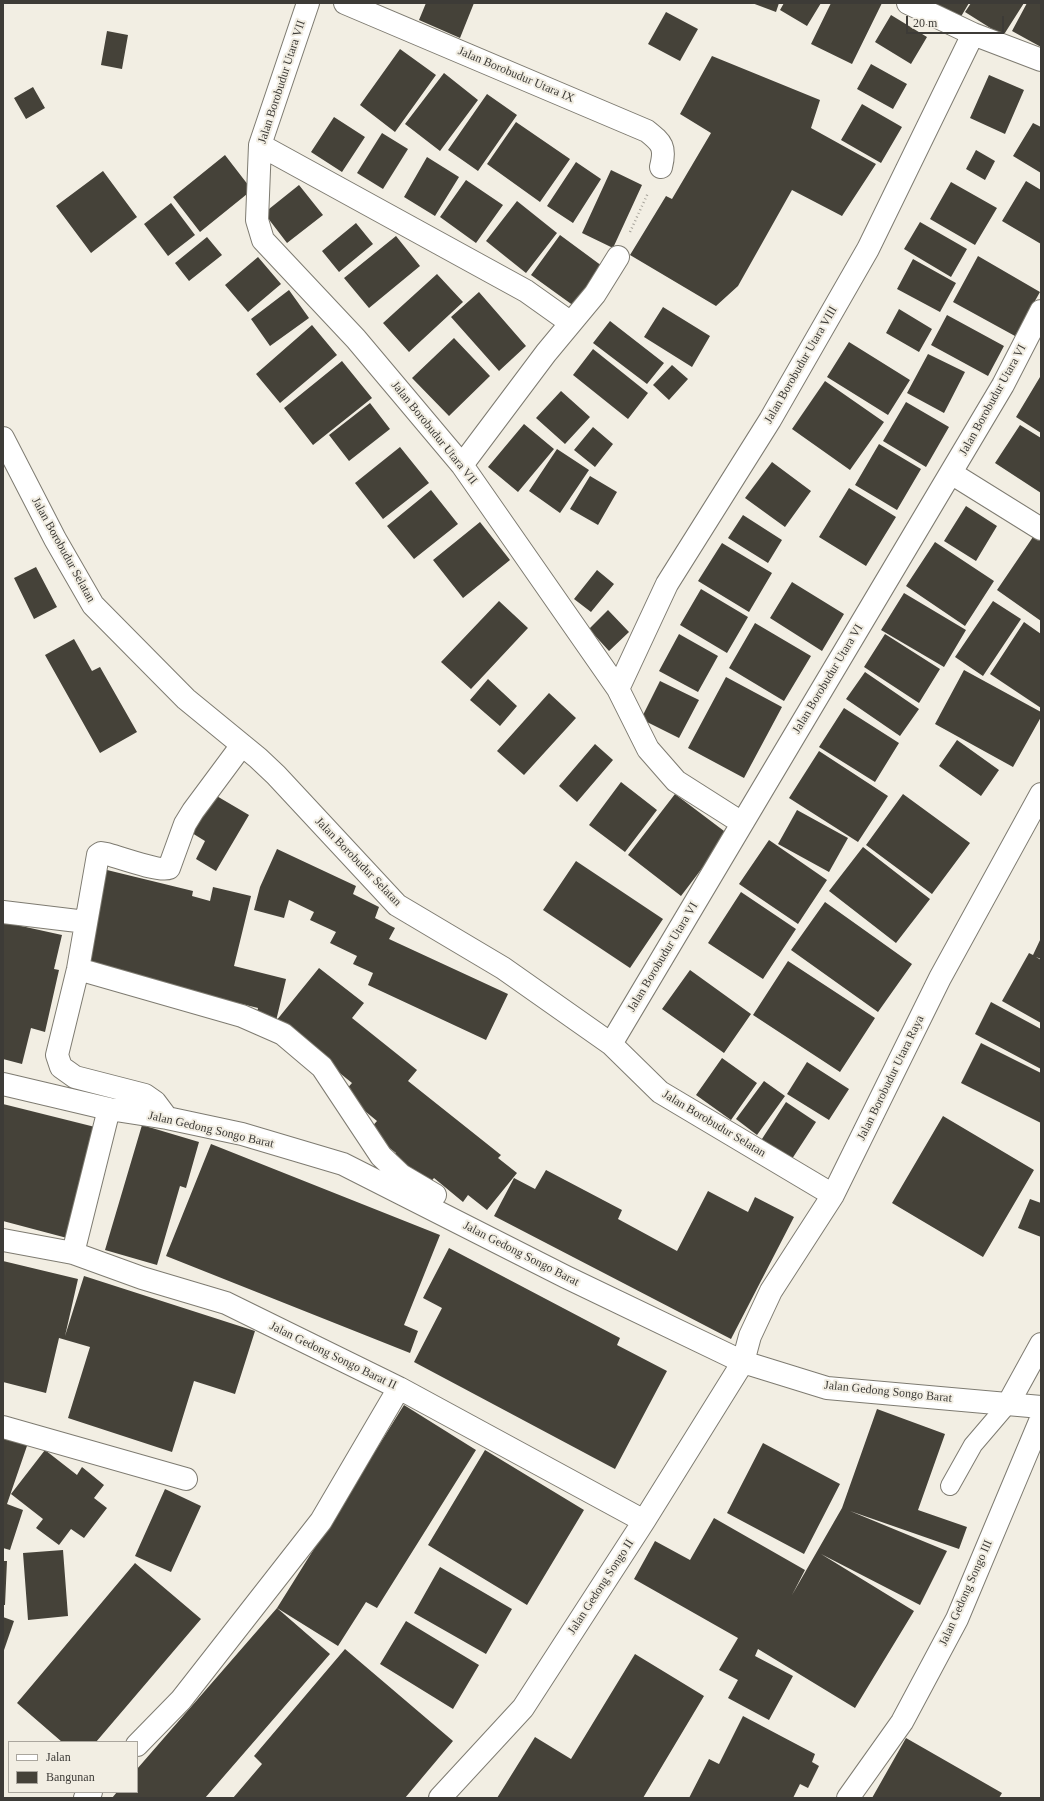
<!DOCTYPE html>
<style>
body{margin:0}
#map{position:relative;width:1044px;height:1801px;overflow:hidden;background:#f2eee3;font-family:"Times New Roman",serif}
canvas{display:block}
.frame{position:absolute;inset:0;border:4px solid #3d3b37;pointer-events:none}
.legend{position:absolute;left:8px;top:1741px;width:130px;height:52px;box-sizing:border-box;background:#f2eee3;border:1px solid #aaa69e;margin:0;padding:5px 7px;list-style:none;font-size:12px;color:#3d3b37}
.legend li{display:flex;align-items:center;gap:8px;height:20px}
.legend b{width:20px;border:1px solid #aaa69e}
.scale{position:absolute;left:906px;top:16px;width:98px;height:18px;box-sizing:border-box;border:2px solid #3d3b37;border-top:0;padding-left:5px;font-size:12px;line-height:14px;white-space:nowrap;color:#3d3b37;-webkit-text-stroke:3px #f2eee3;paint-order:stroke}
</style>
<div id="map">
<canvas width="1044" height="1801"></canvas>
<div class="frame"></div>
<ul class="legend">
<li><b style="height:5px;background:#fff"></b>Jalan</li>
<li><b style="height:11px;background:#454239"></b>Bangunan</li>
</ul>
<div class="scale">20 m</div>
</div>
<script>
const ctx = document.querySelector('canvas').getContext('2d');
ctx.lineJoin = 'round';
function fill(path, color) { ctx.fillStyle = color; ctx.fill(path, 'evenodd'); }
function strokePath(path, color, width, dash) { ctx.strokeStyle = color; ctx.lineWidth = width; ctx.lineCap = dash ? 'butt' : 'round'; ctx.setLineDash(dash || []); ctx.stroke(path); }
function label(font, color, halo, rows, align = 'center') {
  ctx.font = font + ' "Times New Roman",serif'; ctx.lineWidth = 4; ctx.setLineDash([]); ctx.textBaseline = 'middle'; ctx.strokeStyle = halo; ctx.fillStyle = color; for (const [text, x, y, turn = 0] of rows) {
    ctx.save(); ctx.translate(x, y); ctx.rotate((+turn || 0) * Math.PI / 180); ctx.textAlign = isNaN(turn) ? turn : align; if (halo) ctx.strokeText(text, 0, 0); ctx.fillText(text, 0, 0); ctx.restore();
  }
}
fill(new Path2D(`
 M426,3H474L460,38L419,20Z
 M752,3H779L776,12Z
 M784,3H821L807,26L780,10Z
 M831,3H882L852,64L811,44Z
 M932,3H969L959,20Z
 M971,3H1024L1003,36L965,12Z
 M1027,3H1041V47L1012,31Z
 M666,12L698,29L680,61L648,44Z
 M891,15L927,37L911,64L875,42Z
 M107,31L128,35L122,69L101,65Z
 M400,49L436,75L395,132L360,105Z
 M712,56L820,100L811,128L876,164L842,216L792,190L738,286L716,306L630,255L666,196L672,199L711,133L680,114Z
 M871,64L907,84L893,109L857,89Z
 M444,73L478,100L440,151L405,124Z
 M989,75L1024,90L1005,134L970,118Z
 M33,87L45,108L26,119L14,98Z
 M487,94L517,115L478,171L448,150Z
 M862,104L902,127L881,163L841,140Z
 M334,117L365,137L342,172L311,152Z
 M516,122L570,159L540,202L487,164Z
 M1033,123L1041,127V173L1013,156Z
 M382,133L408,149L383,189L357,173Z
 M976,150L995,161L985,180L966,169Z
 M225,155L252,190L200,232L173,197Z
 M427,157L459,177L435,216L404,197Z
 M576,162L601,179L573,223L547,206Z
 M611,170L642,185L613,248L582,233Z
 M103,171L137,217L91,253L56,206Z
 M466,180L503,205L476,243L440,217Z
 M1026,181L1041,190V244L1002,221Z
 M951,182L997,208L975,245L930,219Z
 M299,185L323,215L287,243L264,213Z
 M517,201L557,233L526,273L486,241Z
 M171,203L195,235L168,256L144,224Z
 M920,222L967,249L951,277L904,249Z
 M356,223L373,244L339,272L322,251Z
 M560,235L602,266L574,306L531,275Z
 M396,236L420,266L369,308L344,278Z
 M207,237L222,255L189,281L175,263Z
 M978,256L1040,292L1015,336L953,302Z
 M258,257L281,284L248,312L225,285Z
 M913,259L956,283L940,312L897,289Z
 M437,274L463,302L409,352L383,323Z
 M289,290L309,318L270,346L251,319Z
 M479,292L526,346L499,371L451,317Z
 M663,307L710,336L692,367L644,337Z
 M899,309L932,329L919,352L886,333Z
 M947,315L1004,346L988,376L931,345Z
 M610,321L664,363L647,384L593,343Z
 M312,325L337,355L280,403L256,374Z
 M454,338L490,376L449,416L412,378Z
 M849,342L910,380L888,415L827,377Z
 M593,349L648,393L628,419L573,375Z
 M928,354L965,372L944,413L907,393Z
 M342,361L372,398L313,445L284,408Z
 M672,365L688,379L669,400L653,385Z
 M1040,377L1041,378V433L1016,417Z
 M825,381L884,422L850,470L792,429Z
 M561,391L590,417L565,444L536,418Z
 M906,402L949,427L926,467L883,441Z
 M370,403L390,429L349,461L329,435Z
 M524,424L554,449L518,492L488,467Z
 M1020,425L1041,438V493L995,463Z
 M593,427L613,444L595,467L574,450Z
 M879,444L921,469L897,510L855,485Z
 M400,447L429,483L383,519L355,483Z
 M557,449L589,470L560,513L529,491Z
 M772,462L811,491L785,527L745,498Z
 M590,476L617,492L598,525L570,509Z
 M849,488L896,517L866,566L819,537Z
 M431,490L458,524L414,559L387,526Z
 M966,506L997,526L976,561L944,541Z
 M743,515L782,540L768,563L728,538Z
 M480,522L510,560L463,598L433,560Z
 M1035,534L1041,538V621L997,590Z
 M935,542L994,581L965,626L906,586Z
 M722,543L772,573L749,612L698,581Z
 M36,567L57,607L34,619L14,578Z
 M597,570L614,584L591,612L574,599Z
 M792,582L844,614L822,651L770,618Z
 M701,589L748,617L727,653L680,625Z
 M904,593L966,630L944,667L881,630Z
 M499,601L528,628L471,689L441,662Z
 M993,601L1021,619L983,676L955,657Z
 M608,610L629,632L609,651L589,629Z
 M1024,622L1041,634V708L990,674Z
 M755,623L811,656L784,701L729,668Z
 M679,634L718,656L698,692L659,671Z
 M885,634L940,669L919,703L864,667Z
 M74,639L92,671L100,667L137,732L100,753L45,655Z
 M964,670L1041,712V717L1013,767L935,724Z
 M865,672L919,709L900,736L846,699Z
 M726,677L782,707L744,778L688,748Z
 M488,679L517,706L500,726L470,700Z
 M660,681L699,700L679,738L641,719Z
 M549,693L576,718L524,775L497,751Z
 M844,708L899,743L875,782L819,747Z
 M957,740L999,770L981,796L939,766Z
 M595,744L613,760L577,802L559,786Z
 M819,751L888,796L858,842L789,798Z
 M621,782L657,810L625,852L589,825Z
 M675,794L728,834L681,896L628,855Z
 M903,794L970,843L932,894L866,845Z
 M215,795L249,815L216,871L196,859L205,841L192,833Z
 M797,810L848,838L829,872L778,844Z
 M769,840L827,880L798,924L739,884Z
 M863,847L930,899L896,943L829,891Z
 M277,849L356,886L353,894L379,907L375,918L395,928L389,939L508,994L486,1040L368,985L373,973L353,964L357,956L330,943L336,932L310,920L314,912L289,900L284,918L254,910L260,887Z
 M576,861L663,919L630,968L543,910Z
 M107,870L193,891L192,896L210,901L213,887L251,896L234,966L286,979L276,1021L319,968L364,1003L352,1018L417,1070L408,1081L501,1155L498,1158L517,1173L487,1210L468,1195L463,1202L434,1178L429,1184L394,1155L396,1153L368,1131L377,1121L343,1093L352,1083L276,1021L256,1017L258,1008L83,965Z
 M741,892L796,929L763,979L708,943Z
 M825,902L912,964L878,1012L791,950Z
 M3,922L62,935L54,969L59,970L45,1032L31,1028L22,1064L3,1059Z
 M1041,938V959L1036,957L1041,960V1023L1002,1001L1029,953L1033,955Z
 M788,961L875,1018L840,1072L753,1015Z
 M690,970L751,1014L724,1053L662,1009Z
 M991,1002L1041,1029V1069L975,1034Z
 M981,1043L1041,1073V1123L961,1083Z
 M722,1058L757,1083L731,1120L696,1095Z
 M807,1062L849,1089L829,1120L787,1094Z
 M764,1081L785,1096L757,1135L736,1119Z
 M786,1102L816,1122L790,1162L760,1142Z
 M3,1104L95,1127L67,1238L3,1221Z
 M943,1116L1034,1170L983,1257L892,1203Z
 M142,1125L199,1142L186,1188L180,1186L157,1265L105,1250Z
 M211,1144L440,1235L404,1325L418,1331L410,1353L166,1256Z
 M546,1170L622,1210L618,1219L677,1251L708,1191L748,1212L755,1197L794,1217L731,1339L494,1216L514,1178L535,1189Z
 M1030,1199L1041,1203V1237L1018,1228Z
 M449,1248L620,1338L617,1345L667,1371L615,1469L414,1362L442,1308L423,1298Z
 M3,1261L78,1279L65,1336L84,1276L255,1331L235,1394L194,1381L172,1452L68,1418L90,1347L59,1338L46,1393L3,1382Z
 M404,1405L476,1450L377,1608L366,1602L338,1646L277,1608Z
 M877,1409L945,1434L918,1510L967,1527L959,1549L850,1511L947,1551L920,1605L821,1554L914,1611L855,1708L758,1649L755,1656L793,1676L769,1720L728,1698L738,1680L719,1670L738,1638L634,1579L655,1541L690,1560L714,1518L805,1570L792,1595L842,1508Z
 M3,1435L28,1443L7,1504L23,1510L10,1550L3,1548Z
 M763,1443L840,1484L804,1554L727,1513Z
 M45,1450L77,1475L82,1467L104,1485L94,1498L107,1508L84,1538L71,1529L59,1545L36,1528L43,1519L11,1494Z
 M485,1450L584,1510L527,1605L428,1545Z
 M165,1489L201,1506L171,1572L135,1556Z
 M63,1550L68,1616L28,1620L23,1553Z
 M3,1561H7L5,1605H3Z
 M135,1563L201,1619L96,1742H62L17,1703Z
 M440,1567L512,1609L486,1654L414,1613Z
 M277,1608L330,1654L205,1798H112L117,1792H137V1769Z
 M3,1617L14,1621L3,1653Z
 M406,1621L479,1665L453,1709L380,1664Z
 M345,1649L453,1741L405,1798H233L262,1764L254,1756Z
 M635,1654L704,1696L643,1798H497L535,1737L571,1759Z
 M743,1716L815,1754L812,1762L819,1766L808,1788L800,1784L793,1798H689L709,1759L719,1764Z
 M906,1738L1002,1793L999,1798H872Z`), '#454239');
const service = new Path2D(`
 M950,1486L973,1445L1008,1404`);
const minor = new Path2D(`
 M308,3L260,145L257,220L263,240L356,339L462,465L618,689L648,749L676,781L742,823
 M345,3L647,131C662,143 666,147 661,167
 M908,3L973,34L1041,60
 M260,145L526,291L571,323
 M3,438L55,539L93,605L186,699L258,758L276,775L397,905L503,968L611,1044L660,1092L833,1195
 M462,465L546,353L595,294L618,257
 M951,473L1041,529
 M618,689L667,584L770,420L868,249L973,34
 M3,912L86,922
 M78,969L242,1016L283,1034L322,1067L381,1156L401,1175L435,1195
 M611,1044L1003,385L1041,311
 M3,1084L109,1109L167,1118L242,1134L343,1164L566,1277L743,1362L827,1388L1041,1407
 M167,1118L155,1102L145,1095L75,1077L61,1067L57,1055L78,969L98,855L101,853L107,854C118,857 160,872 169,868L185,824L193,811L242,745
 M3,1240L73,1253L142,1278L226,1303L399,1388L644,1521
 M73,1253L109,1109
 M1008,1404L1041,1344
 M3,1427L186,1479
 M137,1745L181,1700L321,1521L399,1388
 M85,1798L91,1792
 M440,1798L523,1708L644,1521L743,1362L750,1336L771,1291L833,1195L940,978L1041,794
 M848,1798L902,1722L957,1619L1041,1419`);
strokePath(service, '#7e7b71', 20);
strokePath(minor, '#7e7b71', 24);
strokePath(new Path2D(`
 M630,232L648,193`), '#a7a49b', 2.5, [1, 3]);
strokePath(service, '#fff', 18);
strokePath(minor, '#fff', 22);
label('12px', '#3d3b37', '#f2eee3', [
 ["Jalan Borobudur Utara IX",516,75,23],
 ["Jalan Borobudur Utara VII",282,82,-72],
 ["Jalan Borobudur Utara VIII",801,365,-60],
 ["Jalan Borobudur Utara VI",993,400,-61],
 ["Jalan Borobudur Utara VII",434,433,51],
 ["Jalan Borobudur Selatan",63,550,61],
 ["Jalan Borobudur Utara VI",828,679,-59],
 ["Jalan Borobudur Selatan",358,862,46],
 ["Jalan Borobudur Utara VI",663,957,-59],
 ["Jalan Borobudur Utara Raya",891,1078,-64],
 ["Jalan Borobudur Selatan",714,1124,31],
 ["Jalan Gedong Songo Barat",211,1130,13],
 ["Jalan Gedong Songo Barat",521,1254,27],
 ["Jalan Gedong Songo Barat II",333,1356,26],
 ["Jalan Gedong Songo Barat",888,1392,6],
 ["Jalan Gedong Songo II",601,1587,-57],
 ["Jalan Gedong Songo III",966,1593,-66]
]);
</script>
